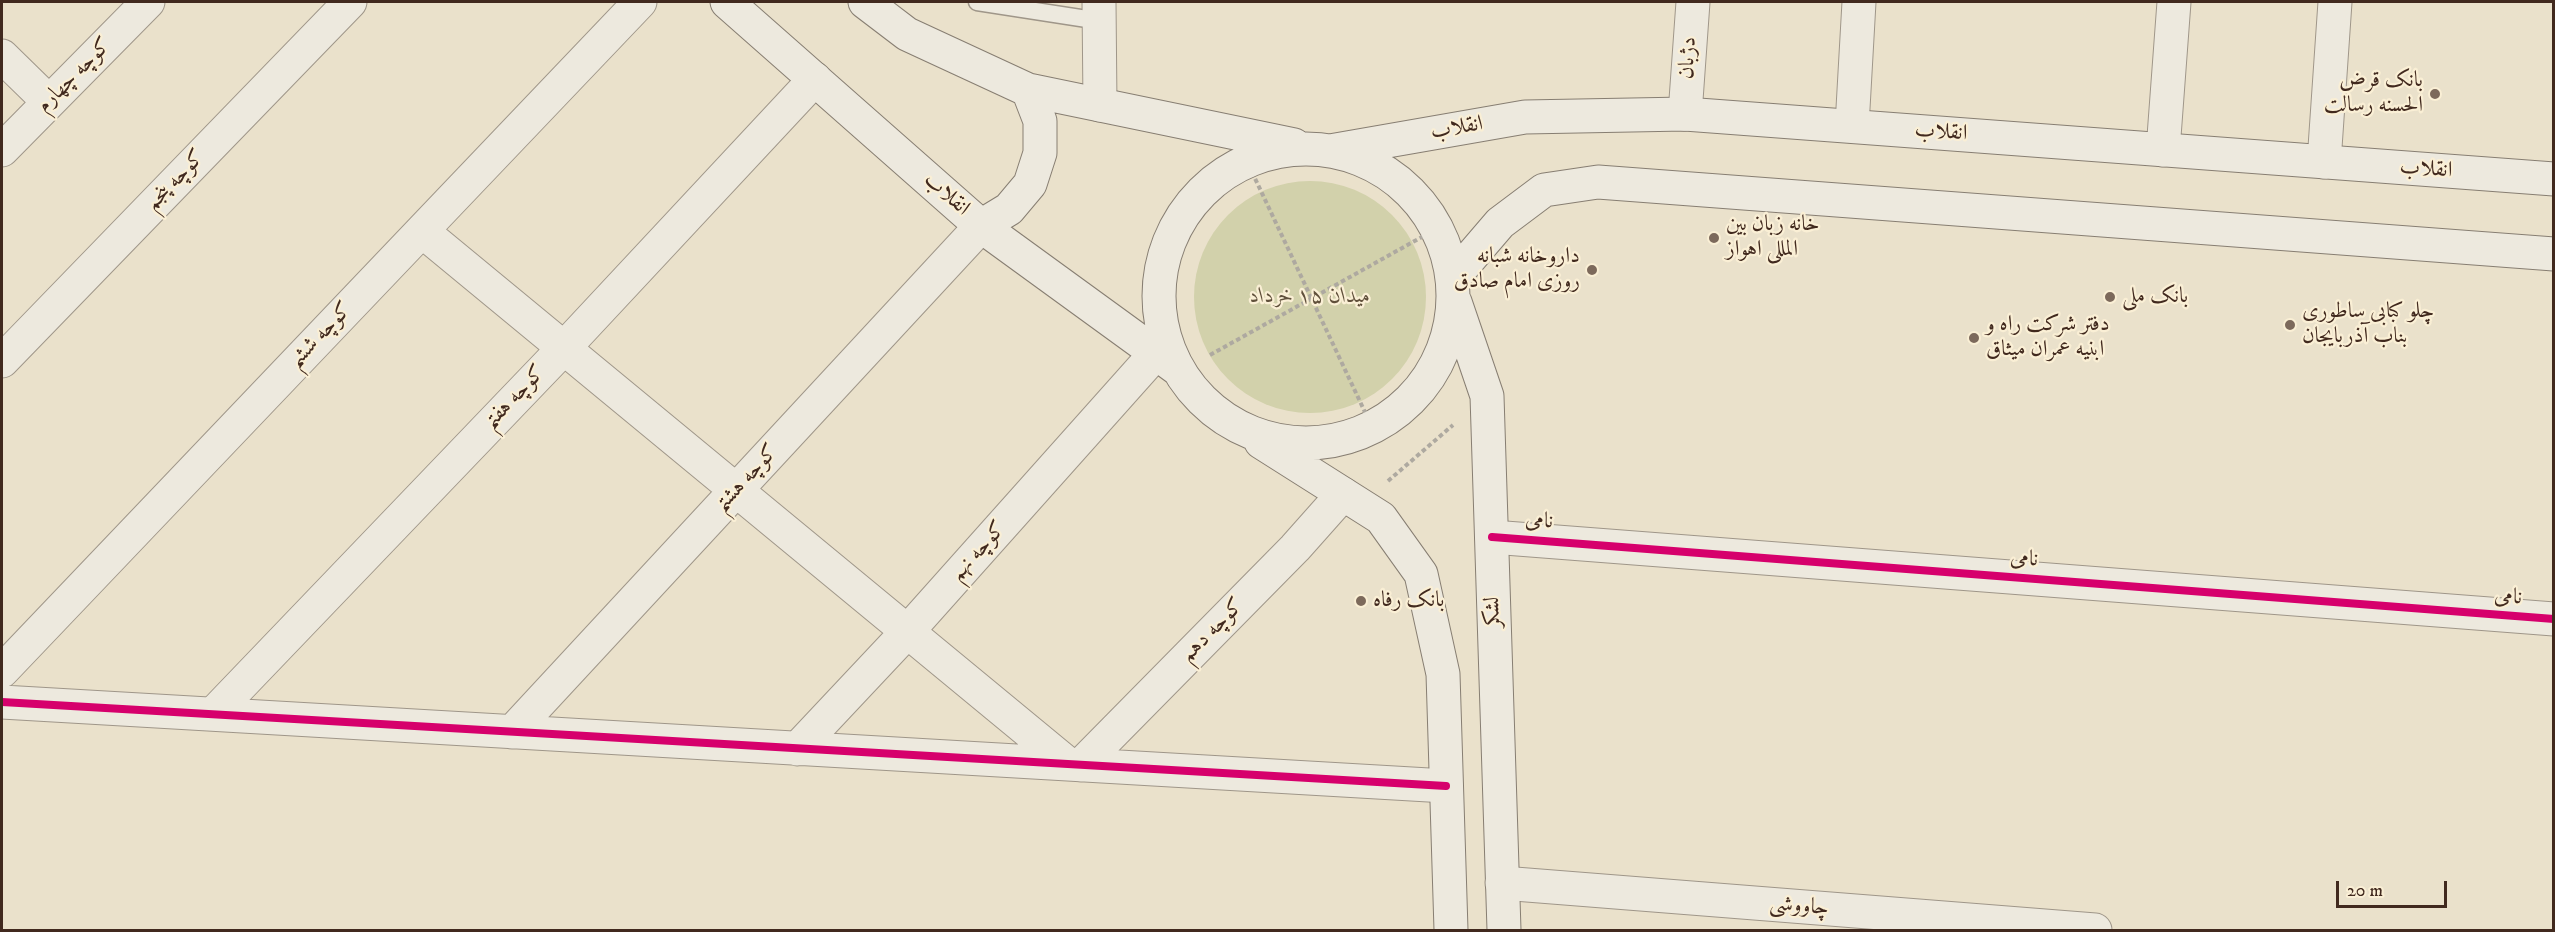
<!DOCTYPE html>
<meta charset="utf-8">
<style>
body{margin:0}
#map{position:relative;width:2555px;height:932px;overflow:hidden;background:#eae1cb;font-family:"IM FELL DW Pica",serif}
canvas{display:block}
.frame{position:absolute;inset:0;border:3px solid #41291e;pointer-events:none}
.scale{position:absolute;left:2336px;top:881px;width:111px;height:27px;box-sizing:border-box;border:3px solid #41291e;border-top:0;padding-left:8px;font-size:18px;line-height:21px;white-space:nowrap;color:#41291e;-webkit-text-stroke:4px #faefd5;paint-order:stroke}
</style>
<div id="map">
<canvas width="2555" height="932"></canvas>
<div class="frame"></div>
<div class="scale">20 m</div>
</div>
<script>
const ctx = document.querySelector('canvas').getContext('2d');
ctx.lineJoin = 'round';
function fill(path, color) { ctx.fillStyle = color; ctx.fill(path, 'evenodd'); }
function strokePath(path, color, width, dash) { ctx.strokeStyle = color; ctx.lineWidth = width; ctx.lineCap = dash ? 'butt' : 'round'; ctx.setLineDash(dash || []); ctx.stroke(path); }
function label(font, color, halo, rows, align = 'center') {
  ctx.font = font + ' "IM FELL DW Pica",Amiri,serif'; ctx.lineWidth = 4.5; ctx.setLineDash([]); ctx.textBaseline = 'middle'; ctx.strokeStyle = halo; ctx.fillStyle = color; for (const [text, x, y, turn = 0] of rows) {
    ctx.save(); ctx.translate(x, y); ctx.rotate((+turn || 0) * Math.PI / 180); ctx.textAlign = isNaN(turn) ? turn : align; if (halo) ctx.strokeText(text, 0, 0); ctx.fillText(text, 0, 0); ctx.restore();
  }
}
fill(new Path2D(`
 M1194 297a116 116 0 1 1 232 0a116 116 0 1 1-232 0Z`), '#d2d1ab');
const service = new Path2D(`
 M977,2L1100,21`);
const minor = new Path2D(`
 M1099,2L1100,105
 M2,56L49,102
 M1685,114L1693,2
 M1852,126L1859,2
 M2,150L148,2
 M2163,150L2174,2
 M2324,162L2335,2
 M422,231L1068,764
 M2,361L350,2
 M1492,537L2554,619
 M2,671L640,2
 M2,702L1446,786
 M213,714L564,348L815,79
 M512,732L981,226
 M797,749L907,632L1156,353
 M1081,765L1295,548L1343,494
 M1502,883L2095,930`);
const secondary = new Path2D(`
 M727,2L981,226L1179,370
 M865,2L907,34L1028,90L1294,145
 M1159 296a147 147 0 1 1 294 0a147 147 0 1 1-294 0Z
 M1330,151L1525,117L1685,114L2554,179
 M981,226L1009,209L1030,184L1040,153V121L1028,90
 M1452,279L1500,223L1544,190L1598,182L2554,254
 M1455,302L1487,396L1504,930
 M1261,442L1381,518L1421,574L1443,674L1451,930`);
strokePath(service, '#9f9689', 19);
strokePath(minor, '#9f9689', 35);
strokePath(secondary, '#877e72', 35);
strokePath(new Path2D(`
 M1252,172L1372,427
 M1210,355L1438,228
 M1388,481L1453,425`), '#aea9a0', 4, [4.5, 3]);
strokePath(service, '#ede9de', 16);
strokePath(minor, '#ede9de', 33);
strokePath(secondary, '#ede9de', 33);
strokePath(new Path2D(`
 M1492,537L2554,619
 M2,702L1446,786`), '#d6006c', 8);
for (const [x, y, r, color] of [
 [2435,94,6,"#7c695b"],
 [1714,238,6,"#7c695b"],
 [1592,270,6,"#7c695b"],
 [2110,297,6,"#7c695b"],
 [2290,325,6,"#7c695b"],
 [1974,338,6,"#7c695b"],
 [1361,601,6,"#7c695b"]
]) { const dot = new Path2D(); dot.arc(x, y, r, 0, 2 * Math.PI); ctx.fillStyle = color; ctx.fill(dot); strokePath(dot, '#faefd5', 2); }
label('22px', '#41291e', '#faefd5', [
 ["دژبان",1689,58,-86],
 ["کوچه چهارم",75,76,-45],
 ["انقلاب",1457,129,-10],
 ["انقلاب",1941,133,4],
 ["انقلاب",2426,170,4],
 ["کوچه پنجم",176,181,-46],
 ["انقلاب",946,195,41],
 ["کوچه ششم",321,336,-46],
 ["کوچه هفتم",515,398,-46],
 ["کوچه هشتم",747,479,-47],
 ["نامی",1539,522,4],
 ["کوچه نهم",979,552,-48],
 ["نامی",2024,560,4],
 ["نامی",2508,598,4],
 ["لشکر",1494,612,-92],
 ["کوچه دهم",1213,631,-45],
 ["چاووشی",1799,907,5]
]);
label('22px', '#41291e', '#faefd5', [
 ["بانک قرض",2423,81,"right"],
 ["الحسنه رسالت",2423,106,"right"],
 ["خانه زبان بین",1726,225],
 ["المللی اهواز",1726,250],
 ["داروخانه شبانه",1580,257,"right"],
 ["روزی امام صادق",1580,282,"right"],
 ["بانک ملی",2122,297],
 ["چلو کبابی ساطوری",2302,312],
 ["بناب آذربایجان",2302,337],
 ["دفتر شرکت راه و",1986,325],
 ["ابنیه عمران میثاق",1986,350],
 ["بانک رفاه",1373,601]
], 'left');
label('italic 22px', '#60503b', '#faefd5', [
 ["میدان ۱۵ خرداد",1310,297]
]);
</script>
